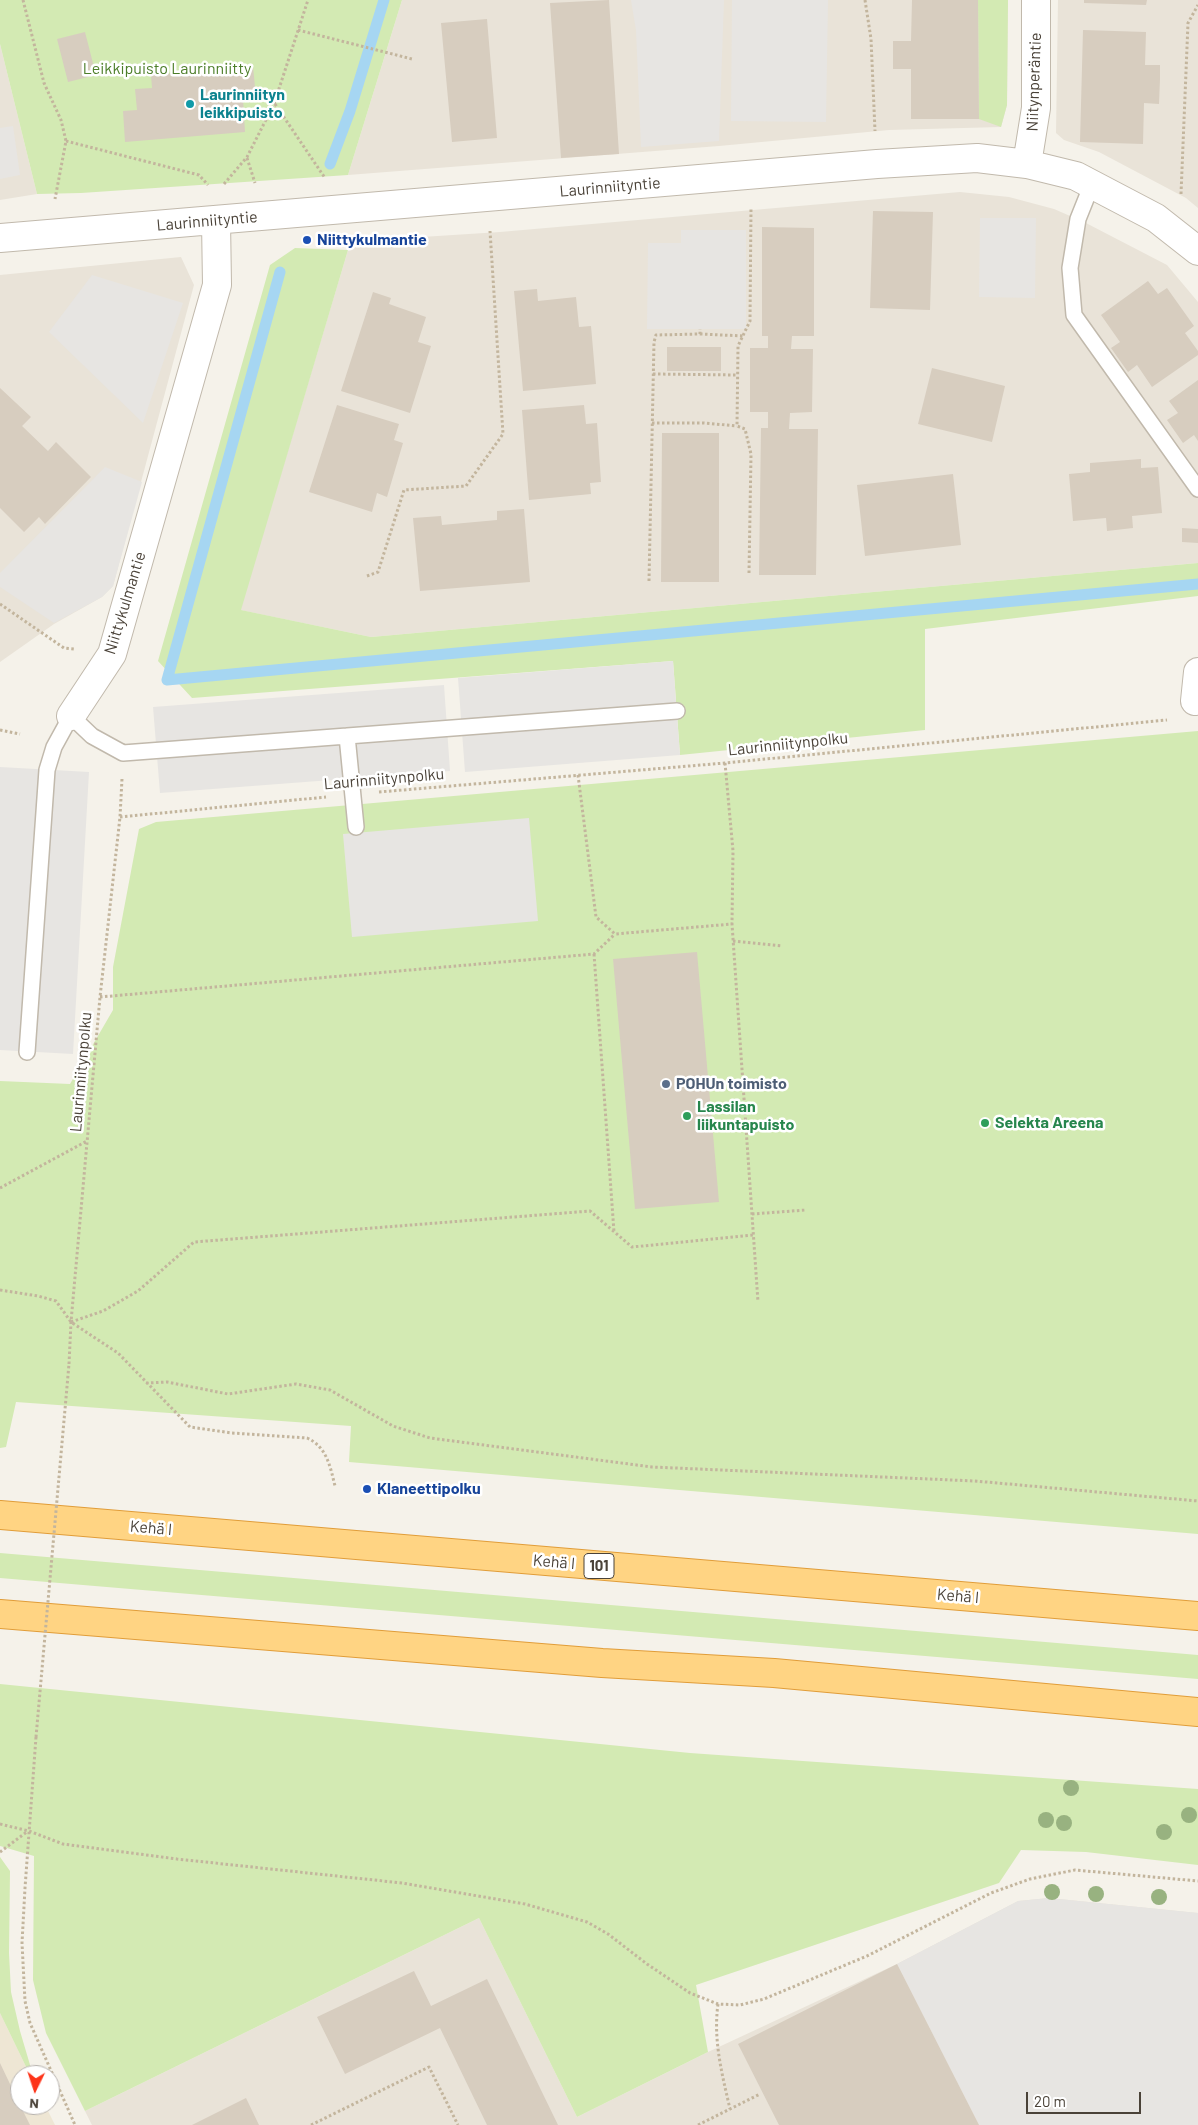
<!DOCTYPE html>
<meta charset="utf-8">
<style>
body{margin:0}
#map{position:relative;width:1198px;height:2125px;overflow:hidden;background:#f5f2ea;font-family:Barlow,sans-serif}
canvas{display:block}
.north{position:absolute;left:10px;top:2065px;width:50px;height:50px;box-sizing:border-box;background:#fff;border:1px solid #b7b3af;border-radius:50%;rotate:184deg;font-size:14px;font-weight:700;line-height:20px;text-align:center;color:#4a4238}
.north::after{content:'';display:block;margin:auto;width:18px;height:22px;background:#fd3419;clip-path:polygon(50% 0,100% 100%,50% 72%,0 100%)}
.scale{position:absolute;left:1026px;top:2092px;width:115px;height:22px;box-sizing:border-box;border:2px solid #4a4238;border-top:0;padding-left:6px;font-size:15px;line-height:18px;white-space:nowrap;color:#4a4238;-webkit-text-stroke:4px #fff;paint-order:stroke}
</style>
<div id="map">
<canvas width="1198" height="2125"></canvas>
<div class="north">N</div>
<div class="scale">20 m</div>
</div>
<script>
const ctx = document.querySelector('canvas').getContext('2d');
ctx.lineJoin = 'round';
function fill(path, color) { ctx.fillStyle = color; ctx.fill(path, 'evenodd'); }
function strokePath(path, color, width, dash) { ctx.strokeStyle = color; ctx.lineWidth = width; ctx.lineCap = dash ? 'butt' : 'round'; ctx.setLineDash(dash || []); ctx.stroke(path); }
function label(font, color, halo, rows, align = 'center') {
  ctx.font = font + ' Barlow,sans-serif'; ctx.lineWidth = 5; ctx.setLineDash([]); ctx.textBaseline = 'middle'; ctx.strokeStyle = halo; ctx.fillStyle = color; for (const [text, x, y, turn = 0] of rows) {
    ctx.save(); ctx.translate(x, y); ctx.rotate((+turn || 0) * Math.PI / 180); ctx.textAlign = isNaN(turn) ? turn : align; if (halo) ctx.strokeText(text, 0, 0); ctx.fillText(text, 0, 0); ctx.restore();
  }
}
fill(new Path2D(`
 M402,0H1008L1007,105L1001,127L889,130L719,146L348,175Z
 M1058,0H1198V208L1186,198L1099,152L1064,140L1056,133Z
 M0,44L37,194L0,200Z
 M960,192L1009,197L1054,209L1084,222L1167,265L1198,302V563L371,637L240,610L348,250L375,240L500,232Z
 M181,257L194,285L113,586L102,597L54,624L0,662V275Z
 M1049,1898L1198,1913V2125H92L85,2111L479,1918L577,2117L708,2052L897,1964L1018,1901Z`), '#e9e3d8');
fill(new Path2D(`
 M0,2013L30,2075H20V2105H45L55,2125H0Z`), '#eee6d4');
fill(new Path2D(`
 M0,0H402L348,175L81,193L37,194L0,44Z
 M978,0H1008L1007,105L1001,127L979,119Z
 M295,248L348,250L241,610L371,637L1198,563V596L925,629V730L680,755L673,661L192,698L158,661L270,265Z
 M1198,731V1534L349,1462L351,1426L16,1402L6,1447L0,1448V1081L70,1084L113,1010V967L139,829L156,822Z
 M0,1553L1198,1655V1679L0,1578Z
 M0,1684L690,1753L1198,1789V1865L1086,1852L1021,1850L999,1883L696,1985L708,2052L577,2117L479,1918L85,2111L46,2033L33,1980L34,1856L0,1846Z
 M0,1857L10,1871L9,1953L11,1992L20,2031L33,2075H30L0,2013Z`), '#d3eab3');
fill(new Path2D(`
 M631,0H724L719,141L641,147L636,30Z
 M732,0H828L826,122L731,121Z
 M13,126L20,175L0,179V128Z
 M980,218H1036L1035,298L979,297Z
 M681,230H746V329H647L648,243H681Z
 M92,275L183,303L143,423L49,332Z
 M105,467L142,482L113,586L102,597L54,623L0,587V573Z
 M673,661L680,755L465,772L458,678Z
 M444,685L450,771L160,793L153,707Z
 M0,767L89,772L73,1054L0,1050Z
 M529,818L538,921L352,937L343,834Z
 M1049,1898L1198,1913V2125H979L897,1964L1018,1901Z`), '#e7e5e2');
strokePath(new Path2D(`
 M330,164L350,111L384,0
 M280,272L167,680L1198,584`), '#a6d6f2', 11);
fill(new Path2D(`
 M609,0L619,154L561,158L550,3Z
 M912,0H978L979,119H911V69H893V41H911Z
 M1084,0H1147L1146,5L1084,3Z
 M487,19L497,138L452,142L441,23Z
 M1083,30L1146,32L1145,65H1160V79L1159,104L1144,103L1143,144L1080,142Z
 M85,32L96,75L68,82L57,39Z
 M253,66L256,98L243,99L245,132L125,142L123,111L137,110L135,89L152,88L151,75Z
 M873,211L933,212L930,310L870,308Z
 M762,227L814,228V336H792L791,349H813L812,412L790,413L789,429H818L816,575H759L761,428H768V412H750V348H768V336H762Z
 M1148,281L1158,294L1167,288L1194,326L1185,333L1198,351V355L1152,387L1137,365L1128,372L1111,348L1120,342L1101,315Z
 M537,289L538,301L576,297L579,327L591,326L596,384L523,391L514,291Z
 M373,292L391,298L389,304L426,317L418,342L431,346L410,413L341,391Z
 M667,347H721V371H667Z
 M932,368L1005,386L992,442L918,424Z
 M1198,380V441L1194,435L1183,443L1167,420L1178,413L1169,401Z
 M0,388L31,417L22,426L48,451L56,442L91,477L45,524L39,517L24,532L0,508Z
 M337,405L399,424L394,440L403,443L387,497L377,493L372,512L309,492Z
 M584,405L586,424L597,423L601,482L590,483L591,494L529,500L522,410Z
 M662,433H719V582H661Z
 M1141,459V468L1158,467L1162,513L1132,516L1133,528L1107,531L1106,518L1073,521L1069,474L1090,472V463Z
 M953,474L961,545L865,556L857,485Z
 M524,509L530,582L420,591L413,518L441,516L442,525L497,520V511Z
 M1182,528L1198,529V543L1182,542Z
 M697,952L719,1202L635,1209L613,959Z
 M897,1964L979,2125H779L738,2044Z
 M414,1971L431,2006L487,1979L558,2125H487L440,2028L345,2074L317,2017Z
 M0,2063L20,2105L30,2125H0Z
 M246,2098L259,2125H192Z`), '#d7cdbf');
const service = new Path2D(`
 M1092,184L1078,219L1070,268L1074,315L1198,489
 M347,736L356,827
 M27,1052L47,770L54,747L71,716L92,736L123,753L677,711`);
const minor = new Path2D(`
 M1027,164L1036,108V0
 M0,238L877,164L977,158L1027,164L1076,176L1156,218L1198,251
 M1195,701L1198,672
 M71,716L112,654L217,285L216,221`);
const trunk = new Path2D(`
 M0,1515L1198,1616
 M0,1614L602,1663L774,1673L1198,1712`);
strokePath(service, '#c1b9ac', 18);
strokePath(minor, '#c1b9ac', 30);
strokePath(trunk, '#e19d39', 30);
strokePath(new Path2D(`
 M23,0L44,83L61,120L66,141L55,199
 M865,0L871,39L875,131
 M298,30L412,59
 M275,104L325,178
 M66,141L199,175L208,185
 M247,158L255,183
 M224,184L247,157L274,104L308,0
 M1181,194L1188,23L1198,5
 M700,334L744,336
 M653,374L738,375
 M652,423H704L737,426
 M749,573L751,454L745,429L737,426L738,346L750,321L751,208
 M367,576L378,572L404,490L466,486L503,434L490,231
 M649,581L654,342L656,335L700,334V329
 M0,604L64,648L74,649
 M0,730L20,734
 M725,763L733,851L732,924
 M578,775L596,917L615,934L732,924L758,1302
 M379,792L725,763L1167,720
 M120,817L326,797
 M733,941L782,946
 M594,954L614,1232
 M100,997L594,954L615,934
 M0,1188L87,1141
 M752,1214L806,1210
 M0,1290L38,1296L56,1301L71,1322L118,1353L190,1427L232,1433L307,1438C327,1447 330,1466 335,1486
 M71,1322L103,1311L138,1291L194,1242L590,1211L632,1247L754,1235
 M69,1364L71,1322L100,997L120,817L122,779
 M146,1383L167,1382L228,1394L296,1384L330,1390L393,1426L430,1438L652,1467L975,1481L1198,1501
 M36,1737L25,1888L22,1943L25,2001L30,2023L75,2125
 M0,1824L29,1831L63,1844L177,1859L402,1883L525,1904L587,1922L608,1934L647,1964L690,1993L718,2004L740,2005L764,1999L867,1956L991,1893L1030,1879L1075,1870L1198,1881
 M0,1852L28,1831
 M718,2004C713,2040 722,2074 730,2109
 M311,2125L429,2067L458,2125
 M698,2125L760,2094`), '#c3b59d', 3, [2.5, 2.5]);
strokePath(service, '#fff', 15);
strokePath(minor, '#fff', 28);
strokePath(trunk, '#ffd483', 28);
strokePath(new Path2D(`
 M36,1737L69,1364`), '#c3b59d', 3, [2.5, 2.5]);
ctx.fillStyle = '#98b280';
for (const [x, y] of [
 [1071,1788],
 [1189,1815],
 [1046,1820],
 [1064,1823],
 [1164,1832],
 [1052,1892],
 [1096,1894],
 [1159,1897]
]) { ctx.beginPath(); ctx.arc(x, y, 8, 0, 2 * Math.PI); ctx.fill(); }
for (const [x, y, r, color] of [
 [190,104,5,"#0f9aa8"],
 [307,240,5,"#1a4fb4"],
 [666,1084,5,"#5c6f8a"],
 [687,1116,5,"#2e9e5b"],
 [985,1123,5,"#2e9e5b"],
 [367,1489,5,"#1a4fb4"]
]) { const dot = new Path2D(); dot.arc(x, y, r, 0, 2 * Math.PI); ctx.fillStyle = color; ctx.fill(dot); strokePath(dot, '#fff', 2); }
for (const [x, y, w] of [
 [599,1566,30]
]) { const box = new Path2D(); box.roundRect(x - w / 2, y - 12.5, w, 25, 4); ctx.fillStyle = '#fff'; ctx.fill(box); strokePath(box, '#4a4238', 1); }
label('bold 15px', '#4a4238', null, [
 ["101",599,1566]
]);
label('16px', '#4c7e29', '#fff', [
 ["Leikkipuisto Laurinniitty",167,69]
]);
label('16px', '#4a4238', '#fff', [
 ["Niitynperäntie",1034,82,-88],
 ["Laurinniityntie",610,187,-5],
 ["Laurinniityntie",207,221,-5],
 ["Niittykulmantie",125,603,-73],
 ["Laurinniitynpolku",788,744,-6],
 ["Laurinniitynpolku",384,779,-5],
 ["Laurinniitynpolku",81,1072,-85],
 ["Kehä I",151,1528,5],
 ["Kehä I",554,1562,5],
 ["Kehä I",958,1596,5]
]);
label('bold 16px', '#0d838f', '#fff', [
 ["Laurinniityn",200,95],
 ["leikkipuisto",200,113]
], 'left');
label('bold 16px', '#164399', '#fff', [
 ["Niittykulmantie",317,240],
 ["Klaneettipolku",377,1489]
], 'left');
label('bold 16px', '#4e5e75', '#fff', [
 ["POHUn toimisto",676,1084]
], 'left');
label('bold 16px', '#27864d', '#fff', [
 ["Lassilan",697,1107],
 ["liikuntapuisto",697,1125],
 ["Selekta Areena",995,1123]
], 'left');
</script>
